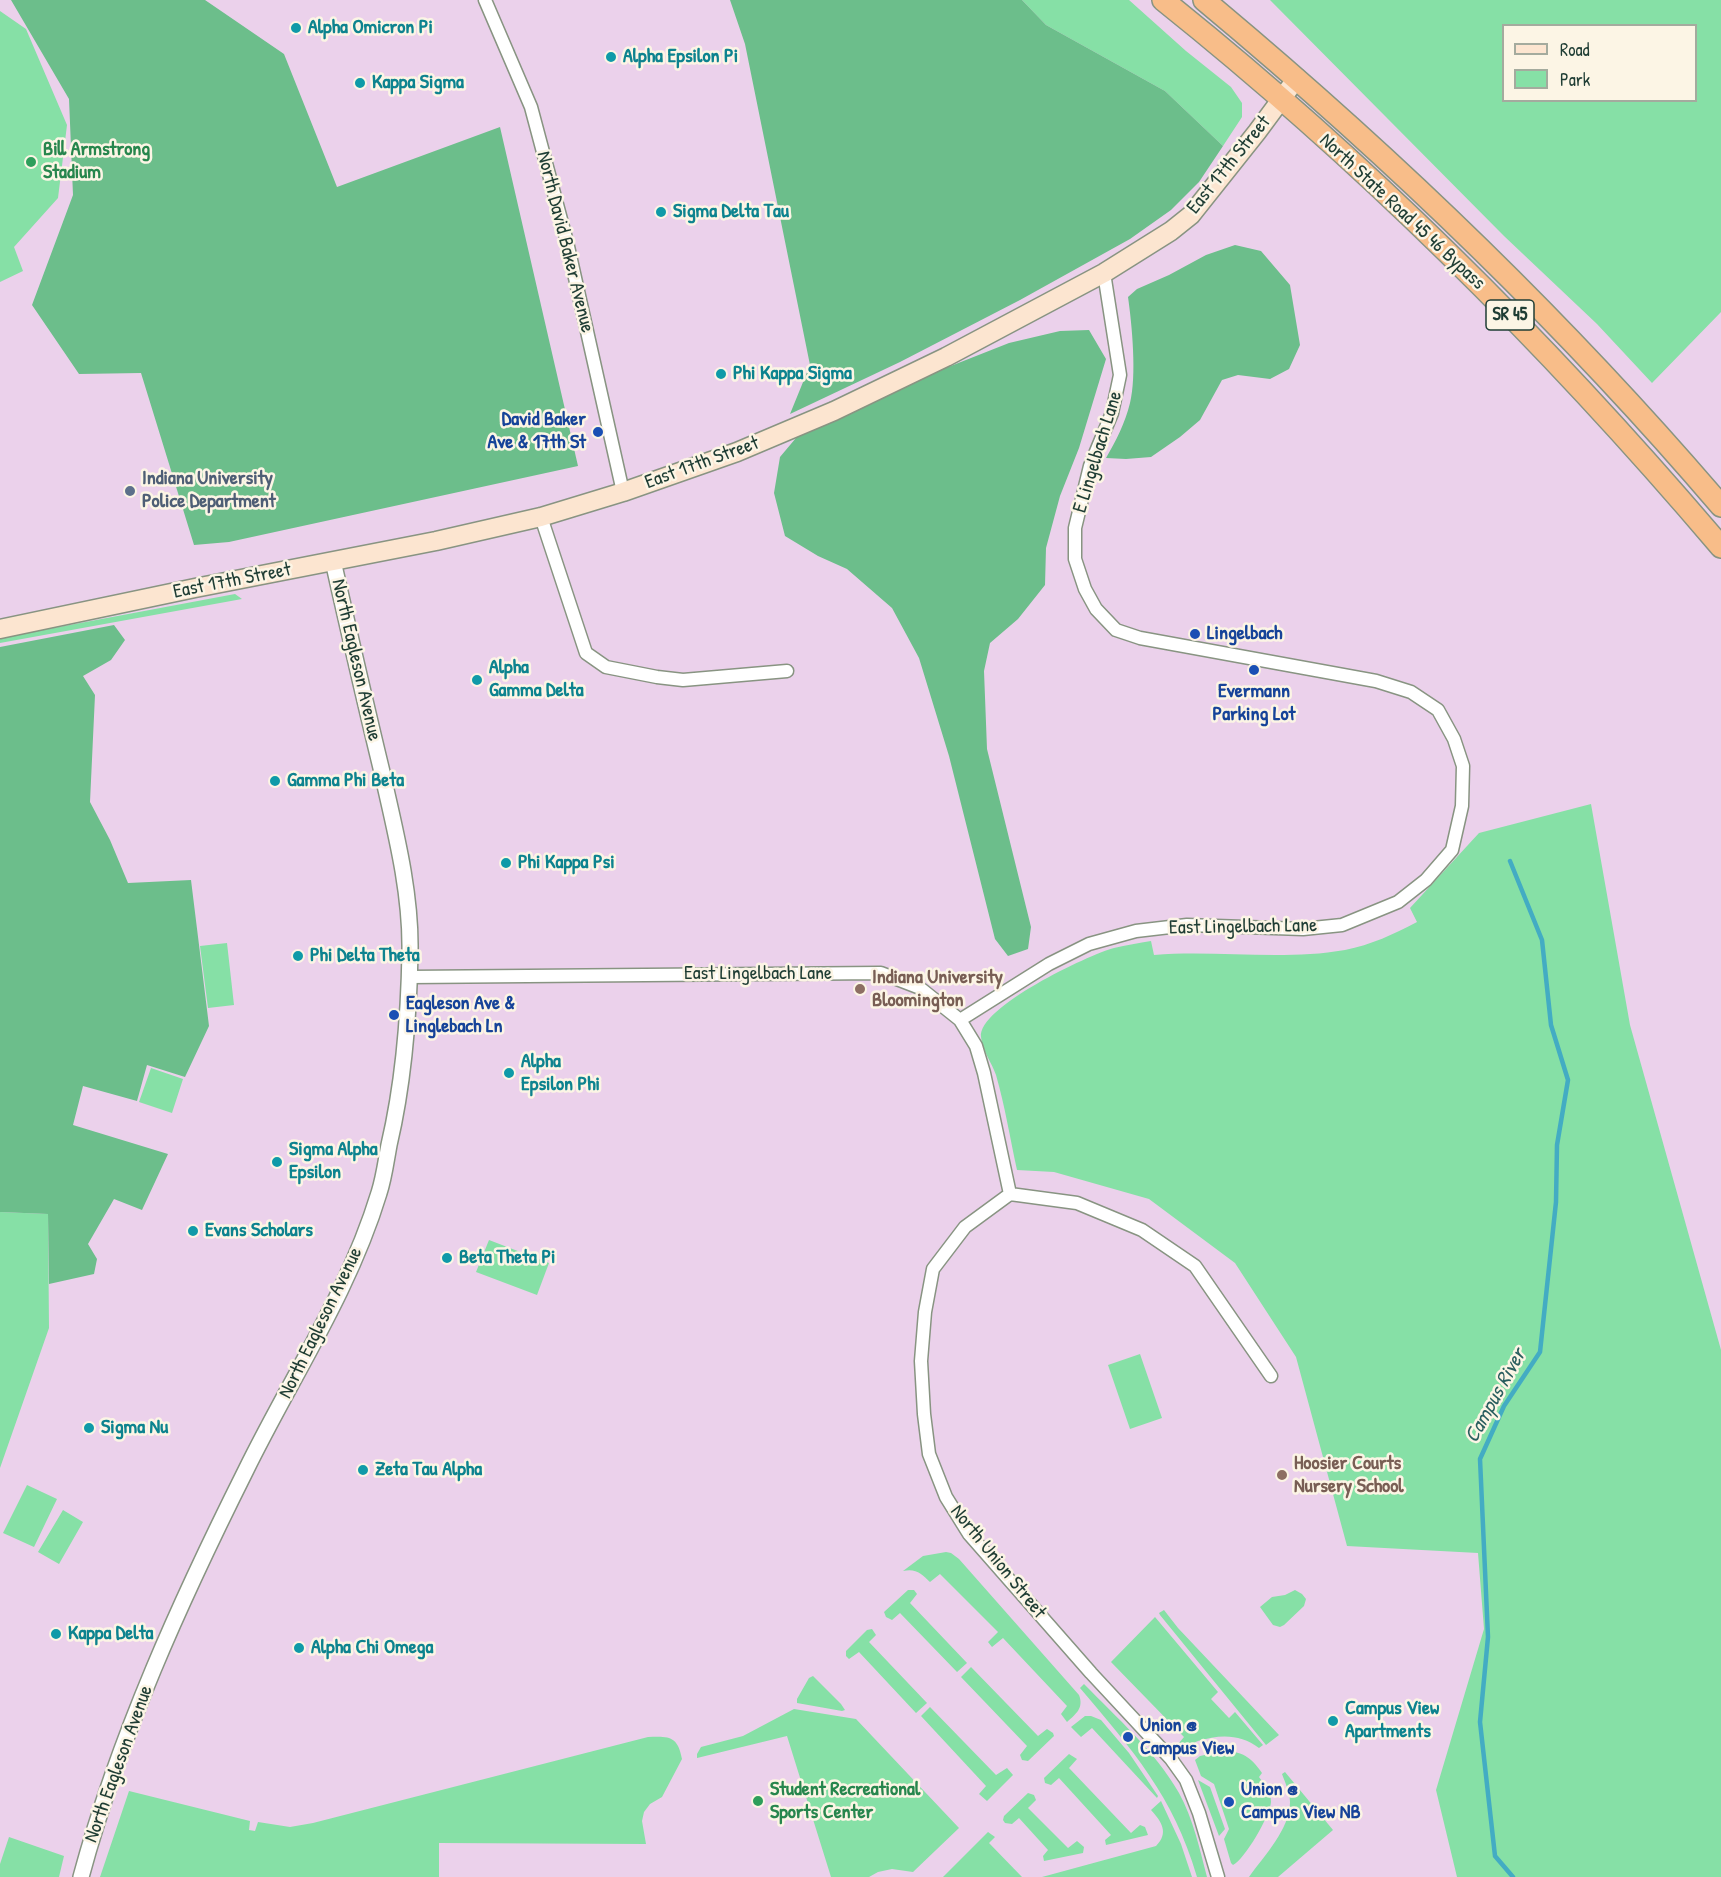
<!DOCTYPE html>
<style>
body{margin:0}
#map{position:relative;width:1721px;height:1877px;overflow:hidden;background:#f2eacf;font-family:"Patrick Hand",sans-serif}
canvas{display:block}
.legend{position:absolute;left:1502px;top:24px;width:195px;height:78px;box-sizing:border-box;background:#fcf5e5;border:2px solid #a4ab9e;margin:0;padding:8px 10px;list-style:none;font-size:18px;color:#1f3d34}
.legend li{display:flex;align-items:center;gap:12px;height:30px}
.legend b{width:30px;border:2px solid #a4ab9e}
</style>
<div id="map">
<canvas width="1721" height="1877"></canvas>
<ul class="legend">
<li><b style="height:8px;background:#fce5d0"></b>Road</li>
<li><b style="height:16px;background:#86e0a6"></b>Park</li>
</ul>
</div>
<script>
const ctx = document.querySelector('canvas').getContext('2d');
ctx.lineJoin = 'round';
function fill(path, color) { ctx.fillStyle = color; ctx.fill(path, 'evenodd'); }
function strokePath(path, color, width, dash) { ctx.strokeStyle = color; ctx.lineWidth = width; ctx.lineCap = dash ? 'butt' : 'round'; ctx.setLineDash(dash || []); ctx.stroke(path); }
function label(font, color, halo, rows, align = 'center') {
  ctx.font = font + ' "Patrick Hand",sans-serif'; ctx.lineWidth = 5; ctx.setLineDash([]); ctx.textBaseline = 'middle'; ctx.strokeStyle = halo; ctx.fillStyle = color; for (const [text, x, y, turn = 0] of rows) {
    ctx.save(); ctx.translate(x, y); ctx.rotate((+turn || 0) * Math.PI / 180); ctx.textAlign = isNaN(turn) ? turn : align; if (halo) ctx.strokeText(text, 0, 0); ctx.fillText(text, 0, 0); ctx.restore();
  }
}
fill(new Path2D(`
 M0,0H1721V1877H0ZM1504,26H1696V100H1504Z`), '#ebd1eb');
fill(new Path2D(`
 M1022,0H1129L1186,51L1231,87L1242,103V117L1223,146L1165,91L1046,25Z
 M1270,0H1721V312L1652,383L1597,324L1504,236ZM1504,26H1696V100H1504Z
 M0,11L26,29L67,125L58,198L14,247L23,271L0,282Z
 M235,594L242,599L0,643V638Z
 M1591,804L1630,1025L1721,1350V1877H1457L1436,1790L1484,1629L1478,1553L1347,1546L1296,1357L1235,1263L1149,1199L1054,1172L1017,1170C1010,1138 1005,1106 996,1075C992,1063 982,1050 981,1037C978,1007 1088,955 1114,948C1126,945 1139,943 1151,941L1154,955C1217,950 1282,961 1345,950C1371,945 1394,934 1417,922L1410,908L1479,833Z
 M227,943L234,1005L208,1008L200,946Z
 M151,1068L183,1079L172,1113L139,1102Z
 M0,1212L48,1214L49,1328L0,1468Z
 M489,1240L549,1263L537,1295L476,1272Z
 M1140,1354L1162,1418L1130,1429L1108,1365Z
 M27,1485L57,1499L34,1547L3,1533Z
 M63,1510L83,1522L59,1564L38,1552Z
 M946,1552L951,1553L959,1559L1079,1695C1084,1708 1076,1714 1067,1722L1061,1714L1067,1706L1003,1638L992,1647L988,1642L998,1632L940,1574L930,1582C922,1574 916,1568 903,1571L923,1556Z
 M908,1590H914L917,1594L910,1603L967,1663L957,1672L900,1613L892,1620L886,1617L884,1612Z
 M1295,1590L1302,1594L1306,1599L1304,1606L1284,1625L1280,1627L1273,1625L1260,1607L1272,1597L1285,1595Z
 M1164,1610L1178,1628L1279,1735L1266,1745L1160,1615L1159,1613Z
 M1155,1617L1218,1692L1211,1699L1229,1718L1235,1712L1263,1745L1259,1748C1241,1734 1220,1734 1198,1741C1192,1744 1187,1747 1180,1747L1179,1743L1184,1737L1111,1662Z
 M872,1629L876,1635L869,1642L927,1703L916,1713L859,1652L849,1659L846,1656V1651L867,1630Z
 M971,1667L1038,1736L1047,1729L1053,1733L1054,1736L1028,1761L1022,1760L1020,1755L1027,1746L961,1677Z
 M813,1676L841,1704L845,1710L842,1711L797,1703V1699L809,1678Z
 M1084,1684C1117,1718 1155,1751 1179,1793C1193,1818 1200,1850 1207,1877H1197C1173,1795 1133,1751 1080,1688Z
 M930,1707L996,1775L1007,1768L1013,1775L987,1801L979,1794L986,1786L921,1716Z
 M794,1709L856,1719L959,1828L913,1872L892,1869L878,1872L869,1877H831L787,1736L697,1758V1754L701,1747L743,1736Z
 M1085,1716H1091L1101,1720L1129,1753L1158,1796L1157,1798L1092,1728L1081,1737L1071,1727Z
 M648,1737C669,1736 678,1736 682,1759L662,1797L650,1804L644,1812L642,1821L646,1844L439,1843V1877H100L129,1791L250,1821L249,1830L255,1831L258,1822L290,1827L313,1823Z
 M1223,1751C1242,1751 1251,1757 1262,1773L1259,1777C1265,1785 1271,1791 1271,1802C1270,1816 1245,1859 1233,1865L1231,1863L1224,1839L1229,1829L1214,1784L1201,1776L1195,1760L1200,1756Z
 M1069,1754L1077,1759L1069,1768L1131,1833L1140,1825L1145,1827L1148,1835L1106,1845L1105,1840L1111,1835L1059,1778L1051,1785L1045,1783L1044,1778Z
 M1285,1772L1333,1830L1278,1877H1249C1264,1856 1290,1829 1290,1802C1290,1793 1285,1782 1282,1774Z
 M1198,1780L1210,1787L1225,1829L1219,1836Z
 M1028,1793L1034,1795L1036,1800L1028,1808L1068,1848L1077,1841L1084,1847L1083,1853L1044,1861L1043,1856L1048,1850L1019,1818L1012,1824L1005,1823L1003,1820L1004,1816Z
 M1161,1801L1181,1844L1192,1877H1042L1156,1846C1169,1833 1162,1822 1151,1810Z
 M988,1832L995,1837L989,1843L1022,1877H943Z
 M9,1837L64,1856L59,1877H0V1864Z`), '#86e0a6');
fill(new Path2D(`
 M11,0H205L284,54L337,187L500,127L578,466L229,542L194,545L141,373L79,374L32,305L73,195L69,99Z
 M730,0H1022L1046,25L1165,91L1223,146L1199,182L1171,210L1130,239L1020,300L900,362L790,414L810,365L745,44Z
 M1235,245L1261,251L1290,285L1300,345L1289,369L1270,379L1238,375L1222,380L1200,420L1180,437L1151,457L1126,459L1106,458C1116,441 1125,423 1130,403C1137,376 1132,325 1128,297L1137,289L1169,275L1206,255Z
 M1089,330L1106,359L1079,448L1060,496L1046,548L1045,585L1018,619L990,643L984,671L987,749L1031,927L1028,949L1008,956L995,939L949,756L919,658L892,608L847,569L818,556L785,536L774,493L780,457L801,432L933,373L1009,343L1060,331Z
 M114,625L125,640L111,660L83,676L95,695L90,802L110,840L128,883L191,880L209,1026L185,1077L147,1065L137,1101L83,1086L73,1125L168,1154L142,1210L114,1199L88,1244L97,1259L94,1274L49,1284L48,1214L0,1212V647Z`), '#6cbe8b');
strokePath(new Path2D(`
 M1510,861L1542,940L1551,1025L1568,1080L1557,1145L1556,1202L1540,1352L1504,1406L1480,1459L1488,1637L1480,1722L1495,1856L1513,1877`), '#43acc3', 4.5);
const minor = new Path2D(`
 M485,0L531,107L567,242L623,492
 M541,517L586,653L606,667L657,677L683,680L787,671
 M409,977L881,973L920,988L960,1020L976,1046L984,1073L1010,1194L965,1227L933,1269L925,1312L921,1361L924,1414L929,1454L946,1497L969,1534L1091,1673L1171,1759L1186,1780L1199,1813L1218,1877
 M960,1020L1049,964L1089,944L1136,931L1187,925L1303,929L1342,925L1398,902L1426,880L1452,850L1462,806L1463,766L1454,739L1438,710L1411,692L1376,681L1140,638L1116,630L1096,609L1085,589L1075,559V528L1090,466L1112,413L1120,375L1104,273
 M1010,1194L1077,1203L1142,1230L1195,1266L1271,1376`);
const tertiary = new Path2D(`
 M81,1877C119,1736 181,1600 246,1470C291,1378 349,1292 379,1193C384,1178 386,1161 389,1145C404,1081 409,1017 410,951C411,891 395,830 382,772C365,702 349,632 333,561`);
const secondary = new Path2D(`
 M0,629L195,588L436,541L541,517L623,492L737,452L834,411L946,357L1104,273L1171,231L1191,215L1257,132L1297,78`);
const trunk = new Path2D(`
 M1163,0C1367,163 1552,348 1721,547
 M1204,0C1390,155 1564,322 1721,506`);
strokePath(minor, '#889482', 15);
strokePath(tertiary, '#889482', 18);
strokePath(secondary, '#889482', 21);
strokePath(trunk, '#889482', 24);
strokePath(minor, '#fff', 12);
strokePath(tertiary, '#fff', 15);
strokePath(secondary, '#fce5d0', 18);
strokePath(trunk, '#f8bd89', 21);
for (const [x, y, r, color] of [
 [296,28,6,"#0f9aa8"],
 [611,57,6,"#0f9aa8"],
 [360,83,6,"#0f9aa8"],
 [31,162,6,"#2e9e5b"],
 [661,212,6,"#0f9aa8"],
 [721,374,6,"#0f9aa8"],
 [598,432,6,"#1a4fb4"],
 [130,491,6,"#5c6f8a"],
 [1195,634,6,"#1a4fb4"],
 [1254,670,6,"#1a4fb4"],
 [477,680,6,"#0f9aa8"],
 [275,781,6,"#0f9aa8"],
 [506,863,6,"#0f9aa8"],
 [298,956,6,"#0f9aa8"],
 [860,989,6,"#8d6e63"],
 [394,1015,6,"#1a4fb4"],
 [509,1073,6,"#0f9aa8"],
 [277,1162,6,"#0f9aa8"],
 [193,1231,6,"#0f9aa8"],
 [447,1258,6,"#0f9aa8"],
 [89,1428,6,"#0f9aa8"],
 [363,1470,6,"#0f9aa8"],
 [1282,1475,6,"#8d6e63"],
 [56,1634,6,"#0f9aa8"],
 [299,1648,6,"#0f9aa8"],
 [1333,1721,6,"#0f9aa8"],
 [1128,1737,6,"#1a4fb4"],
 [758,1801,6,"#2e9e5b"],
 [1229,1802,6,"#1a4fb4"]
]) { const dot = new Path2D(); dot.arc(x, y, r, 0, 2 * Math.PI); ctx.fillStyle = color; ctx.fill(dot); strokePath(dot, '#fcf5e5', 2); }
for (const [x, y, w] of [
 [1510,315,48]
]) { const box = new Path2D(); box.roundRect(x - w / 2, y - 15, w, 30, 4.5); ctx.fillStyle = '#fcf5e5'; ctx.fill(box); strokePath(box, '#1f3d34', 1.5); }
label('bold 18px', '#1f3d34', null, [
 ["SR 45",1510,315]
]);
label('bold 20px', '#0d838f', '#fcf5e5', [
 ["Alpha Omicron Pi",308,28],
 ["Alpha Epsilon Pi",623,57],
 ["Kappa Sigma",372,83],
 ["Sigma Delta Tau",673,212],
 ["Phi Kappa Sigma",733,374],
 ["Alpha",489,668],
 ["Gamma Delta",489,691],
 ["Gamma Phi Beta",287,781],
 ["Phi Kappa Psi",518,863],
 ["Phi Delta Theta",310,956],
 ["Alpha",521,1062],
 ["Epsilon Phi",521,1085],
 ["Sigma Alpha",289,1150],
 ["Epsilon",289,1173],
 ["Evans Scholars",205,1231],
 ["Beta Theta Pi",459,1258],
 ["Sigma Nu",101,1428],
 ["Zeta Tau Alpha",375,1470],
 ["Kappa Delta",68,1634],
 ["Alpha Chi Omega",311,1648],
 ["Campus View",1345,1709],
 ["Apartments",1345,1732]
], 'left');
label('bold 20px', '#27864d', '#fcf5e5', [
 ["Bill Armstrong",43,150],
 ["Stadium",43,173],
 ["Student Recreational",770,1790],
 ["Sports Center",770,1813]
], 'left');
label('20px', '#1f3d34', '#fcf5e5', [
 ["East 17th Street",1229,165,-51],
 ["North State Road 45 46 Bypass",1402,212,43],
 ["North David Baker Avenue",565,242,76],
 ["E Lingelbach Lane",1098,452,-73],
 ["East 17th Street",702,463,-20],
 ["East 17th Street",232,581,-11],
 ["North Eagleson Avenue",356,660,77],
 ["East Lingelbach Lane",1243,927,-1],
 ["East Lingelbach Lane",758,974],
 ["North Eagleson Avenue",321,1323,-64],
 ["North Union Street",998,1562,51],
 ["North Eagleson Avenue",119,1764,-70]
]);
label('bold 20px', '#164399', '#fcf5e5', [
 ["David Baker",586,420,"right"],
 ["Ave & 17th St",586,443,"right"],
 ["Lingelbach",1207,634],
 ["Evermann",1254,692,"center"],
 ["Parking Lot",1254,715,"center"],
 ["Eagleson Ave &",406,1004],
 ["Linglebach Ln",406,1027],
 ["Union @",1140,1726],
 ["Campus View",1140,1749],
 ["Union @",1241,1790],
 ["Campus View NB",1241,1813]
], 'left');
label('bold 20px', '#4e5e75', '#fcf5e5', [
 ["Indiana University",142,479],
 ["Police Department",142,502]
], 'left');
label('bold 20px', '#785e54', '#fcf5e5', [
 ["Indiana University",872,978],
 ["Bloomington",872,1001],
 ["Hoosier Courts",1294,1464],
 ["Nursery School",1294,1487]
], 'left');
label('italic 21px', '#2a5e5f', '#fcf5e5', [
 ["Campus River",1496,1396,-61]
]);
</script>
